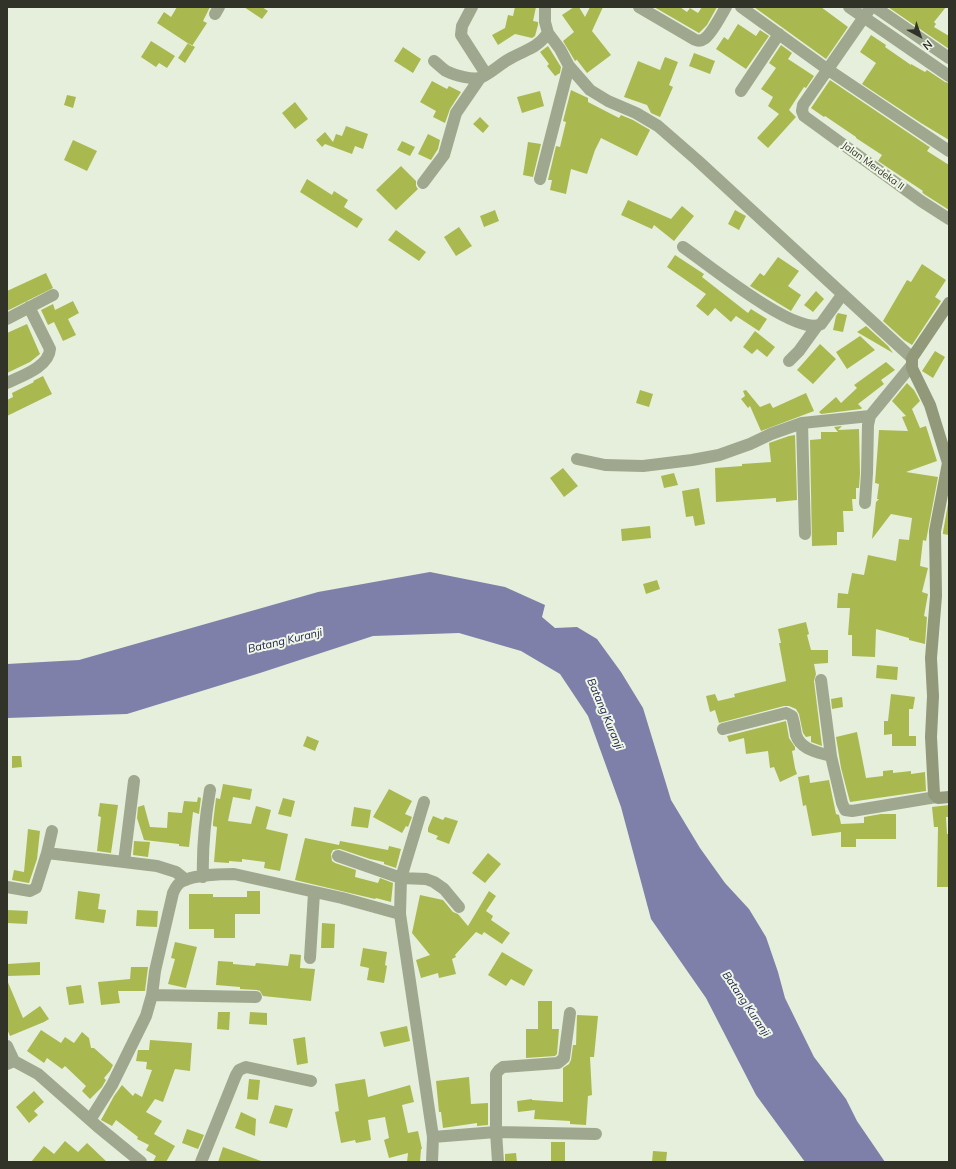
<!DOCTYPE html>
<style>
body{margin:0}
#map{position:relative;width:956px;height:1169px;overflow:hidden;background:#e6efdb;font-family:Mulish,sans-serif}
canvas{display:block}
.frame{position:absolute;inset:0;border:8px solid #313328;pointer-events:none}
.north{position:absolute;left:900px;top:16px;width:40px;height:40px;-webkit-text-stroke:3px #f0f7e7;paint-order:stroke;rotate:140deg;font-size:11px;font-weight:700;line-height:16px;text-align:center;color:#313328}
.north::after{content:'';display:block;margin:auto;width:14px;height:18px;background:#313328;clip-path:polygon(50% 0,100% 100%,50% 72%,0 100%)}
</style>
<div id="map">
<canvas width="956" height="1169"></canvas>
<div class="frame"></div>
<div class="north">N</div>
</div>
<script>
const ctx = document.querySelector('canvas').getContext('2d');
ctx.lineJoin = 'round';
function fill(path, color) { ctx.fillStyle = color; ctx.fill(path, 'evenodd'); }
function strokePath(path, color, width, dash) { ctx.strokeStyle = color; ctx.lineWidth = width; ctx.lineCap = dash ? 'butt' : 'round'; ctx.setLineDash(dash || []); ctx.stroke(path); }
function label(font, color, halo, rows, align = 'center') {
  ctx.font = font + ' Mulish,sans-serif'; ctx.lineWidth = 4; ctx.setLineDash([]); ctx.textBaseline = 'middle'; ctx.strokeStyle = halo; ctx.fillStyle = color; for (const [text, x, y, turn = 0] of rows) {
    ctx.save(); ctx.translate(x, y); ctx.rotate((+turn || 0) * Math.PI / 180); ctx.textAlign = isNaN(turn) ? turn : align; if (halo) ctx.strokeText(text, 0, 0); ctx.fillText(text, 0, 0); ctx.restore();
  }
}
fill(new Path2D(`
 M430,572L505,587L545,605L542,617L555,628L577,627L597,639L621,672L643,708L671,800L700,848L725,883L749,909L766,937L778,972L785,998L814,1057L846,1099L857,1121L885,1162H805L756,1095L706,998L651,919L621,807L588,716L560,674L521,651L459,633L373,636L260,673L127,714L7,718V664L79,660L318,592Z`), '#7e80a9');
fill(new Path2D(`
 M177,7H210L203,21L207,23L192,46L157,23L164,12L171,17Z
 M244,7H262L268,11L262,19Z
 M515,7H536L533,21L538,22V25L535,36L532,38L515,34L498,45L492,35L505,28L508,15L513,16Z
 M574,7H579L585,17L590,7H603L592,31L611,55L587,73L577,60L578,59L575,61L563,41L574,32L562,15Z
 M654,7H680L687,12L690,8L698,13L702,7H717L707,25L699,33Z
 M754,7H821L848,27L826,59Z
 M888,7H946L934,22L936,24L934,27L949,36V49Z
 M738,24L756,36L760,30L769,36L746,69L716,49L724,37L728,40Z
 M871,35L886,45L885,47L911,65V64L925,72L927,70L945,82L949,83V140L921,123L862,84L876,63L860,52Z
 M151,41L175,56L167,68L159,63L156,67L141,57Z
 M188,43L195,47L185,63L178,58Z
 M781,45L792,53L788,59L814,76L806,88L804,87L789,110L796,117L768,148L757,138L779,114L768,106L773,97L761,89L776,68L769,63Z
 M548,46L561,67L560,73L555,76L547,66L549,64L540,52Z
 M403,47L421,59L413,73L394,61Z
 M694,53L715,61L710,74L689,66Z
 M665,57L678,62L669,85L673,87L660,117L651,113L647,105L624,97L638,61L660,70Z
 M830,80L928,146L930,147L927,151L949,165V210L924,194L922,192L923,191L878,161L882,155L856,138V137L825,116L824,117L811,108Z
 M432,81L447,89L449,86L461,92L450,109L445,123L433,117L436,111L420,102Z
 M571,90L588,98V102L619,118L621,115L633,120L650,130L637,156L601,138L595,150L587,174L571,169L566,194L550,190L552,180H548L556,146L560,147L566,122L563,121Z
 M540,91L544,106L522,113L517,97Z
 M67,95L76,97L73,108L64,105Z
 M295,102L308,119L295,129L282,113Z
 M480,117L489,126L483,133L473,124Z
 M346,126L368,134L363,149L355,146L352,154L325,144L322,147L316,140L325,132L333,142L336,134L342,136Z
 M428,134L440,140L438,149L431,160L418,154Z
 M73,140L97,151L87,171L64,160Z
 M402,141L415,147L410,156L397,150Z
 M528,142L541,144L533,177L523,175Z
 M401,166L416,181V186L418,189L396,210L376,190Z
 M307,179L332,195L334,191L348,200L344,207L363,219L357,228L300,192Z
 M628,200L671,219L682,206L694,216L674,241L654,225L652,229L621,215Z
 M495,210L499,221L484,227L480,216Z
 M735,210L746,216L739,230L728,224Z
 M459,227L472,246L456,256L444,237Z
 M396,230L426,252L419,261L388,240Z
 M675,255L704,274L702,277L748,313L751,309L767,319L759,331L736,316L731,322L715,308L708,316L696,306L706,294L667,267Z
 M778,257L799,271L788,286L801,295L791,311L750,286L760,273L764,276Z
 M922,264L946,280L935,297L941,301L912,345L904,340L883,321L907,280L911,282Z
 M46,273L53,288L7,311V291Z
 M816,291L824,299L813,312L804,305Z
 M73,301L79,313L68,319L76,335L63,341L54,322L48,325L41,310L53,304L55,310Z
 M838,313L847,315L843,332L833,330L836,316Z
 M27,324L40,354L30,362L7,373V333Z
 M866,326L888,346L893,353L857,332Z
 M755,331L775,347L767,357L757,349L752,354L743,347Z
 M860,336L875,350L847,369L836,352Z
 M820,344L836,359L813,384L797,370Z
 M935,351L945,357L933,378L922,371Z
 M886,362L895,370L881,380L884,384L858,404L862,408L861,409L821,414L819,412L836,397L841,403L857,388L854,385Z
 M43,376L52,394L7,416V400L13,397L12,393L34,382L33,381Z
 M907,383L914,390L920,401L912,409L920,428L926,426L937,461L906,472L938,477L926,541L923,540L920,566L928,568L922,592L928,594L924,616L927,617L925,644L909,640V638L876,629L875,657L852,656V635H848L850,608H837L838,593L848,594L852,573L864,575L868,555L896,561L899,539L909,540L912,518L891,514L872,539L876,502L879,499H877L879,484L875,483L879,430L908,431L902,417L906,416L892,401Z
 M640,390L653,394L649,407L636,403Z
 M746,390L760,407L770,403L773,408L806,393L814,411L761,431L750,406L748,408L741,399L745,396L743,391Z
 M842,426L838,430L859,429L860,473L859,488H856V499H852L853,511H843L844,532H837V545L812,546L810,440L821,439V432H838L834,427Z
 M795,435L797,500L776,502V498L716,502L715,468L742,466V464L771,462L769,443L789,436Z
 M563,468L578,486L564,497L550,478Z
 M674,473L678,485L664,488L661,476Z
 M699,488L705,524L695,526L693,516L686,517L682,491Z
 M949,498V535L943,534V532Z
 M650,526L651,538L622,541L621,529Z
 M657,580L660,589L646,594L643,584Z
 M806,622L809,634L807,635L811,650H828V663L814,664L816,674L814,681L822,746L811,742V736L806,737L803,733L799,714L796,709L789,706H784L719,723L715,710L710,712L706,696L715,694L718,701L735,697L734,694L786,681L779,643H781L778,629Z
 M877,665L898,667L897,680L876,678Z
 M891,694L915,697L913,709H909V736H916V746H892V734L884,735V721H888Z
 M842,697L843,707L832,709L831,699Z
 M786,721L789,738L795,747V750L792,751L795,768L797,774L780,782L774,767L770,768L768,751L746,754L744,738L729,742L727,736Z
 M857,732L866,778L883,776V771L893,770V773L911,771V774L925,772L926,791L850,802L841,768L836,737Z
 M307,736L319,741L315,751L303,746Z
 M12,756H21L22,767L12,768Z
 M809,775L810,783L829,780L836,814L839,815L841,824L864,823V817L881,814H896V839H856V847H841V832L812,836L806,805L803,806L798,777Z
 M223,784L252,789L250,800L233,797L228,821L251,824L256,806L271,810L266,829L288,834L280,871L264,868L265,862L242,859V862L229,861V863L214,862L217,827L213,826V823L216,798L220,799Z
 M389,789L412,801L405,814L412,817L408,827L406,826L402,833L373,817Z
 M198,797L201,798L199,814L193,812L189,847L179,846V844L144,840L137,818L138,807L144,805L150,827L167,828L168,812L182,813L184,801L197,802Z
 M283,798L295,801L291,817L278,814Z
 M100,803L118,805L111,853L97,851L101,817L98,816Z
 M949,805V817H946L947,834H949V887H937L938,827H934L932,807Z
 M354,807L371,810L368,828L351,826Z
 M433,816L443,820L445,817L458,821L449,844L436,839L438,836L428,832V828Z
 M28,829L40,831L37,859L29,883L12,880L14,870L24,872Z
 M305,838L339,845L340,841L388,850L389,846L401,849L396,868L384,864V862L370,859L340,849L333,850L331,854L332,861L335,863L356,870L355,877L378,883L380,878L393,883L391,902L376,898L375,899L295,880Z
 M134,841L150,842L148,857L133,855Z
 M488,853L501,864L485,883L472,873Z
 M78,891L100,894L98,909L106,910L104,923L75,919Z
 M247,891H260V914H235V938H214V929H189V894H213V897H247Z
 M489,891L496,896L486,911L493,916L491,920L510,933L502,944L484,932L482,935L476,932L455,955L456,957L452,959L456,974L439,978L438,973L421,978L416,960L430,955L412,933L420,895L443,900L453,912L458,914L468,926Z
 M7,910L28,911L27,924L7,923Z
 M137,910L158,911L157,927L136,926Z
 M322,923L335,924L334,948H321Z
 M175,942L197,947L186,988L168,984L175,959L171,958Z
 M363,948L387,952L385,965L387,966L384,983L367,980L369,968L360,966Z
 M502,952L533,970L524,986L511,979L506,986L488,975Z
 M290,954L301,955L300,968L315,969L311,1001L263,996L260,991L257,990L240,989V987L216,985L218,961L233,962V964L255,966L256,963L288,966Z
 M40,962V975L7,976V964Z
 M131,967H148L145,991H118L120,1003L101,1005L98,982L130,979Z
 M7,980L23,1018L40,1006L49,1019L44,1022L10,1036L7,1029Z
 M81,985L84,1003L69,1005L66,987Z
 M538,1001H552V1029H559L557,1054L555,1056L526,1058V1029H538Z
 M218,1012H230L229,1030L217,1029Z
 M250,1012L267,1013V1025L249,1024Z
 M577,1015L598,1016L594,1057H590L592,1095L588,1096L586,1125L570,1124V1121L534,1119L535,1110L518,1112L517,1101L532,1099V1100L563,1102V1068L569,1064L571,1060L573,1045H576Z
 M407,1026L410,1041L384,1047L380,1032Z
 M41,1030L61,1043L65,1037L74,1043L82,1032L89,1038L91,1048H94L113,1065L110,1071L104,1078L106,1080L102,1087L90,1099L82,1091L86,1086L65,1066L62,1069L47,1058L44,1063L27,1051Z
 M305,1037L308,1063L297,1065L293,1039Z
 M150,1040L192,1043L190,1071L175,1069L163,1102L155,1099L146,1112L162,1121L154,1134L175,1146L166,1162H153L156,1156L146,1150L149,1145L137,1139L138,1137L116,1120L112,1126L101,1120L114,1096L122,1085L133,1096L135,1093L142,1097L152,1070L146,1069L147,1062L136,1061L138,1050H149Z
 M469,1077L471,1104L488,1103V1125L477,1126V1123L443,1128L441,1112H439L436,1081Z
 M249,1079L260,1080L258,1100L247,1099Z
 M365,1079L368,1097L410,1085L414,1102L402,1105L408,1133L418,1131L422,1149H421L420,1162H407L408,1153L389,1158L384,1140L389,1138L385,1117L368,1120L371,1140L356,1143L355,1140L341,1143L335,1112L339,1111L335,1084Z
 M34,1091L44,1102L34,1111L38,1115L29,1123L16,1107Z
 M275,1105L293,1109L287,1128L269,1123Z
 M241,1112L256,1119L255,1136L235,1128Z
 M187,1129L204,1135L198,1149L182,1143Z
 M65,1141L78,1152L87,1143L107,1162H31L44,1146L54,1154Z
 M551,1142H565V1162H551Z
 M223,1147L261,1161V1162H218Z
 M653,1151L667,1152L666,1162H652Z
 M516,1153L517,1162H505V1154Z`), '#a9b950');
strokePath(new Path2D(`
 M472,7L462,26L461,35L486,74
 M545,7V22L548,33L560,49L569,66L590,90L608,101L636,113L658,126L697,160L912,358
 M639,7L692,38C695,40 700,42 704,39C712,34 721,15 726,7
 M741,7L827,69L949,151
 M849,7L949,76
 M871,7L803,105L802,111L804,116L921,201L949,219
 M875,7L949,58
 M215,14L219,7
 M434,61C438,64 441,68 446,71C454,75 474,81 482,77C493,72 502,62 513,57C528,49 537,48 548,33
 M741,91L779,34
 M540,179L569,66
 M423,183L444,155L456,113L480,78
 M683,247C705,262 798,338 821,324L842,295
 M7,319L53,295
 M789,361L799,351L817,326
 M7,383C21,376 49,367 50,349L29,307
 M802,423L805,534
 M577,459L605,465L643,466L692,460L719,455L750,444L771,434L802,423L870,416
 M865,503L867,473L868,425L870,416L911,366
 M821,680L831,756L842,803L845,810L852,811L936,797
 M723,729L786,713L792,716C794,722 795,729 796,735C801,750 818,752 831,756
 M424,802L401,878L400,914L433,1137L432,1162
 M47,853L52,831
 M338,856L401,878L426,879L434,882L444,889L459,907
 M124,862L157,866L176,872L186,880
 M203,877C202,847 205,819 210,790
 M7,887L30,891L36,888L47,853L124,862L134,781
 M310,958L314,893
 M152,995L256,997
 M7,1046L14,1061
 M7,1064L14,1061L38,1074L97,1126L141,1162
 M90,1120L112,1085L146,1016L152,995L155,971L173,893C175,888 178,883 183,881C194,875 222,874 234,874L342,898L400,914
 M433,1137L496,1132L596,1134
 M201,1162L236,1075L239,1070L246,1067L311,1081
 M498,1162L496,1132V1074L499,1070L503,1067L558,1063L564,1058L570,1013`), '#9fa88f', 12);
strokePath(new Path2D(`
 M949,303L912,358V368L930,405L948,463L935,531L936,596L931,658L933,696L931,737L934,794L938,798L949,797`), '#91997a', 12);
label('10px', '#313328', '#f0f7e7', [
 ["Jalan Merdeka II",873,166,36]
]);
label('italic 11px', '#222350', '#f0f7e7', [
 ["Batang Kuranji",285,641,-13],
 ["Batang Kuranji",605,714,67],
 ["Batang Kuranji",746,1004,56]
]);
</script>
